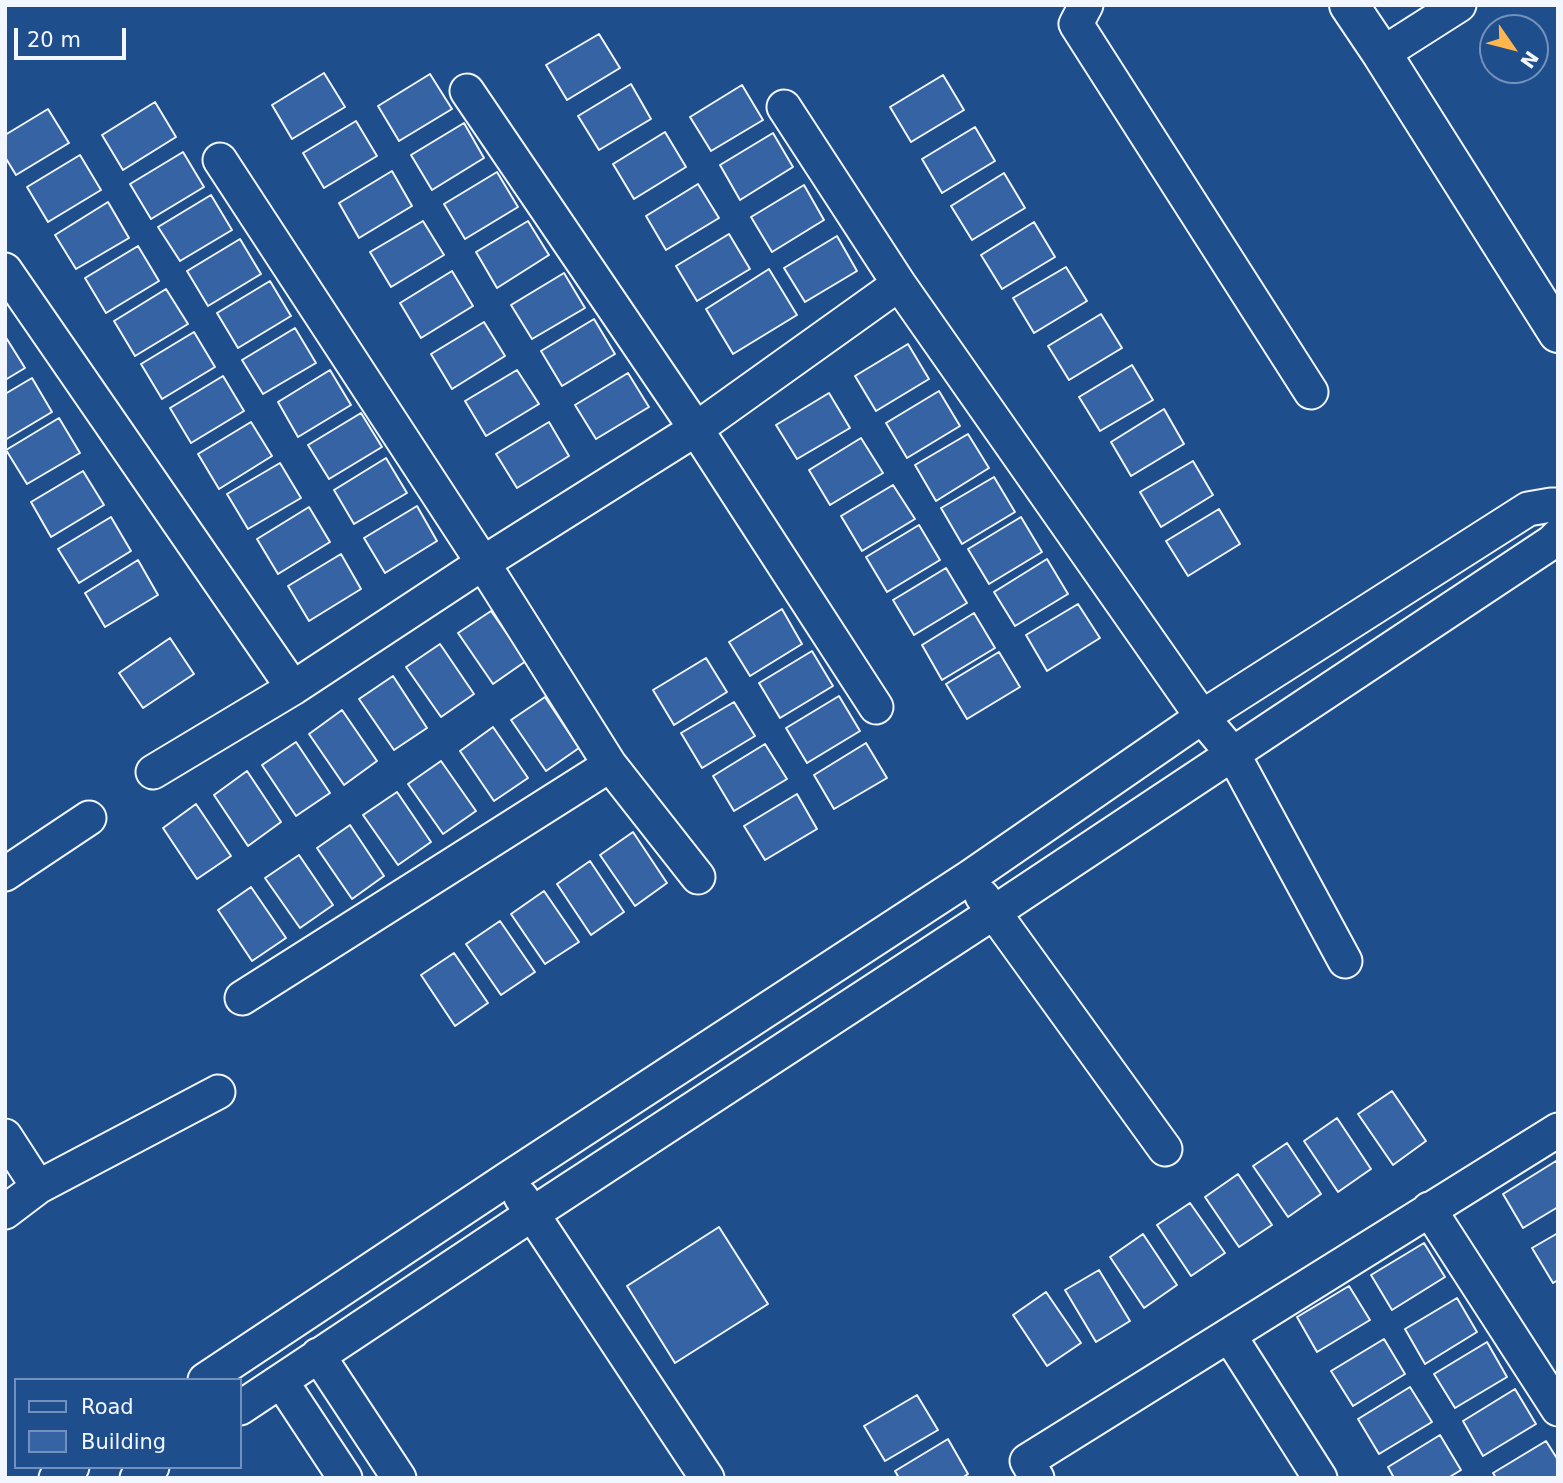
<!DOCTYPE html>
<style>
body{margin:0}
#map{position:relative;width:1563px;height:1483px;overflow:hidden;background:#1f4e8c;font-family:"DejaVu Sans",sans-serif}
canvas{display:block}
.frame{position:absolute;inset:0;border:7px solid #f2f6ff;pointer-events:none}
.legend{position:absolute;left:14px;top:1378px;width:228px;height:91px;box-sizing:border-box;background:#1f4e8c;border:2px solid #7391ba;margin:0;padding:9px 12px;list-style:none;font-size:21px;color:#f2f6ff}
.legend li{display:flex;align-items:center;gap:14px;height:35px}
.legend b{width:35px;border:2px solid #7391ba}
.north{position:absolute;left:1479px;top:14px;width:70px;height:70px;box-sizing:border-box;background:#1f4e8c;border:2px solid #7391ba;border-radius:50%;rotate:125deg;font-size:19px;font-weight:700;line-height:28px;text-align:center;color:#f2f6ff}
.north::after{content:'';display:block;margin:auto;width:24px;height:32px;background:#ffb74d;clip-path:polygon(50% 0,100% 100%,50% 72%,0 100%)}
.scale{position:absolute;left:14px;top:28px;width:112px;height:32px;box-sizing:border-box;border:4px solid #f2f6ff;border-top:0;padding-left:9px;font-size:21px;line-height:24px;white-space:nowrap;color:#f2f6ff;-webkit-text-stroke:5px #1f4e8c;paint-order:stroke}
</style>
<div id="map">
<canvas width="1563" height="1483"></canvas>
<div class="frame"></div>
<ul class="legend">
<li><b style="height:9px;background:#1f4e8c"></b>Road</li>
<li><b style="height:19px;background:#3563a3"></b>Building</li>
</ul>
<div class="north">N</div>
<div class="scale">20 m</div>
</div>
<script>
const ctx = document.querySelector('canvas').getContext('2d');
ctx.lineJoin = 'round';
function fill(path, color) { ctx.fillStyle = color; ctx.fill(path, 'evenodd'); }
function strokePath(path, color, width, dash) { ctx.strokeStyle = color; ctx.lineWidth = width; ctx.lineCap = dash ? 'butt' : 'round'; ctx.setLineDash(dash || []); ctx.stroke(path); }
const building = new Path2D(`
 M599,34L620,68L567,100L546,65Z
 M324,73L345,107L292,139L272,105Z
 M430,74L452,109L399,141L378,106Z
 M943,75L964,110L911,142L890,107Z
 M631,84L651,119L599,150L578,116Z
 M742,85L763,120L711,151L690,117Z
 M155,102L176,137L123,170L102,135Z
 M48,109L69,143L16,175L5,157V135Z
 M356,121L377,156L324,188L303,153Z
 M464,123L484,158L432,190L411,155Z
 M975,127L995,161L942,193L922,159Z
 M665,132L686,167L634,199L613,164Z
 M773,133L793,167L740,200L720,165Z
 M183,152L204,187L151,219L130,184Z
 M80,155L101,190L48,222L27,187Z
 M392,171L412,206L359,238L339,203Z
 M497,172L518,207L465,239L444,204Z
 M1004,173L1025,208L972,240L951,206Z
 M698,184L719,218L666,250L646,216Z
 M804,185L824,220L772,252L751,217Z
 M211,195L232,230L180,261L158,227Z
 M108,202L129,238L76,269L55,235Z
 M423,221L444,255L391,287L370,252Z
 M528,221L549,255L497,288L476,252Z
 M1034,222L1055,257L1002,289L981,255Z
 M729,234L750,269L697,301L676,266Z
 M837,236L857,271L805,302L784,268Z
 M240,239L261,274L208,306L187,271Z
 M138,246L159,281L106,313L85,278Z
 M1066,267L1087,301L1034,333L1013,298Z
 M769,269L797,315L733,354L706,309Z
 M452,271L473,306L421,338L400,303Z
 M564,273L585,308L532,339L511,305Z
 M270,281L291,316L238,348L217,313Z
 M166,289L188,324L135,356L114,321Z
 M1101,314L1122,348L1069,380L1048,346Z
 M594,319L615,354L562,386L541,351Z
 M484,322L505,356L452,389L431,354Z
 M295,328L316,363L263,394L242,360Z
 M194,332L215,367L162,399L141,364Z
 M5,336L25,368L5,380Z
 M908,344L929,379L876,411L855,376Z
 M1132,365L1153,400L1100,431L1079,397Z
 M330,370L351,405L298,437L278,402Z
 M517,370L539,404L486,436L465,401Z
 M628,373L649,407L596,439L575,405Z
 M223,376L244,411L191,443L170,408Z
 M32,378L52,412L5,440V394Z
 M939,391L960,426L907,458L886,423Z
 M829,393L850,428L797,459L776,425Z
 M1164,409L1184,444L1131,476L1111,442Z
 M361,413L382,447L329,479L308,445Z
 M59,418L80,453L27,484L6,450Z
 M251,422L272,456L219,489L198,454Z
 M549,422L569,456L517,488L496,454Z
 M968,434L989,468L936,501L915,465Z
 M861,438L883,473L830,505L809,470Z
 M386,458L407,493L354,524L334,490Z
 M1193,461L1213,495L1161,527L1140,492Z
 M280,463L301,498L248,529L227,494Z
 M83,471L104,505L51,537L31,502Z
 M994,477L1015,512L962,544L941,508Z
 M893,485L915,519L862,551L841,516Z
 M417,506L437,541L385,573L364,538Z
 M309,507L330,542L278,574L257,539Z
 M1219,509L1240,544L1188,576L1166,541Z
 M111,517L131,551L79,583L58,549Z
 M1021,517L1042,552L989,584L968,549Z
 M919,525L940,560L887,592L866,557Z
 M341,554L361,589L309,621L288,586Z
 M1047,559L1068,594L1015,626L994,592Z
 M138,560L158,595L105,627L85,593Z
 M946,568L967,603L914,635L893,600Z
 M1078,604L1100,638L1047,671L1026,635Z
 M782,609L802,644L750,676L729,642Z
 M491,611L526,661L493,684L458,633Z
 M974,613L995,648L942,680L922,645Z
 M170,638L194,674L143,708L119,673Z
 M440,644L474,694L441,717L406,667Z
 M812,651L833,686L780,718L759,683Z
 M999,652L1020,687L967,719L946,684Z
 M706,658L727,692L674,725L653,690Z
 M393,676L427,728L394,750L359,699Z
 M839,696L860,731L807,763L786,728Z
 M545,697L579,748L546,771L511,720Z
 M734,702L755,736L702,768L681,733Z
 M342,710L377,761L344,785L309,734Z
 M493,727L528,778L494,801L460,751Z
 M296,742L330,793L296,816L262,765Z
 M866,743L887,778L834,809L814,775Z
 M765,744L787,779L734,811L713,776Z
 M441,761L476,811L443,834L408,784Z
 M247,771L281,822L248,846L214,795Z
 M397,792L431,842L398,865L363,815Z
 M797,794L817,829L765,860L744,826Z
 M196,804L231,856L197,879L163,828Z
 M350,825L384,876L352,899L317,848Z
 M633,832L667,883L635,906L600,855Z
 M299,855L333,905L300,928L265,878Z
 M590,861L624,912L591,935L557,884Z
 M251,887L286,938L252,961L218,910Z
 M544,891L579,942L545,964L511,914Z
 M500,921L535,972L501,995L466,944Z
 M454,953L488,1003L455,1026L421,975Z
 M1392,1091L1426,1141L1393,1165L1358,1114Z
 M1337,1118L1371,1169L1338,1192L1304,1141Z
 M1287,1143L1321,1194L1288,1217L1253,1166Z
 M1556,1161L1558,1165V1207L1523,1228L1503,1194Z
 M1238,1174L1272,1225L1239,1247L1205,1197Z
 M1190,1203L1225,1253L1191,1276L1157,1225Z
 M719,1227L768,1304L675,1363L627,1286Z
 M1558,1233V1280L1553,1283L1532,1248Z
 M1143,1234L1177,1285L1144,1308L1110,1257Z
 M1424,1243L1445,1277L1392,1310L1371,1275Z
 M1099,1270L1130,1321L1096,1342L1065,1290Z
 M1349,1286L1370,1320L1317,1352L1297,1317Z
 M1046,1292L1081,1343L1047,1366L1013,1315Z
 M1457,1298L1477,1332L1425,1364L1405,1329Z
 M1384,1339L1405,1374L1353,1406L1331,1371Z
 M1487,1342L1507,1377L1455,1408L1434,1374Z
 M1410,1387L1432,1422L1379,1454L1358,1419Z
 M1515,1389L1536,1424L1483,1456L1463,1421Z
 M917,1395L938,1430L885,1461L864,1426Z
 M1440,1435L1461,1470L1448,1478H1394L1388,1467Z
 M948,1439L968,1474L962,1478H899L895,1471Z
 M1546,1441L1558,1460V1478H1496L1493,1473Z`);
fill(building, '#3563a3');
strokePath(building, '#f2f6ff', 2);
const street = new Path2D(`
 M1086,5L1076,24L1311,392
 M1382,54L1459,5
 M467,91L696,429L876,707
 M784,107L899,284L1202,717L1233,754L1345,961
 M220,160L483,563L610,765L698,877
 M5,270L293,688
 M153,772L293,688L483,563L696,429L899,284
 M5,874L89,818
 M982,896L1165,1149
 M242,998L610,765
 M5,1136L38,1187
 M521,1197L707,1478
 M1429,1209L1558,1409
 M5,1212L38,1187L218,1092
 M1229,1335L1320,1478
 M318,1355L399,1478
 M205,1380L509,1178L970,877L1202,717L1528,509L1551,505H1558
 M281,1381L345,1478
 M240,1408L532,1214L993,913L1552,542L1558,536
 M56,1478L72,1467
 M137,1478L152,1467
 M1037,1478L1027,1461L1558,1130`);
const secondary = new Path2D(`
 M1349,5L1382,54L1558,333`);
strokePath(street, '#f2f6ff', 37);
strokePath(secondary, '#f2f6ff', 42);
strokePath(street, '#1f4e8c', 33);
strokePath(secondary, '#1f4e8c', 38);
</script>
